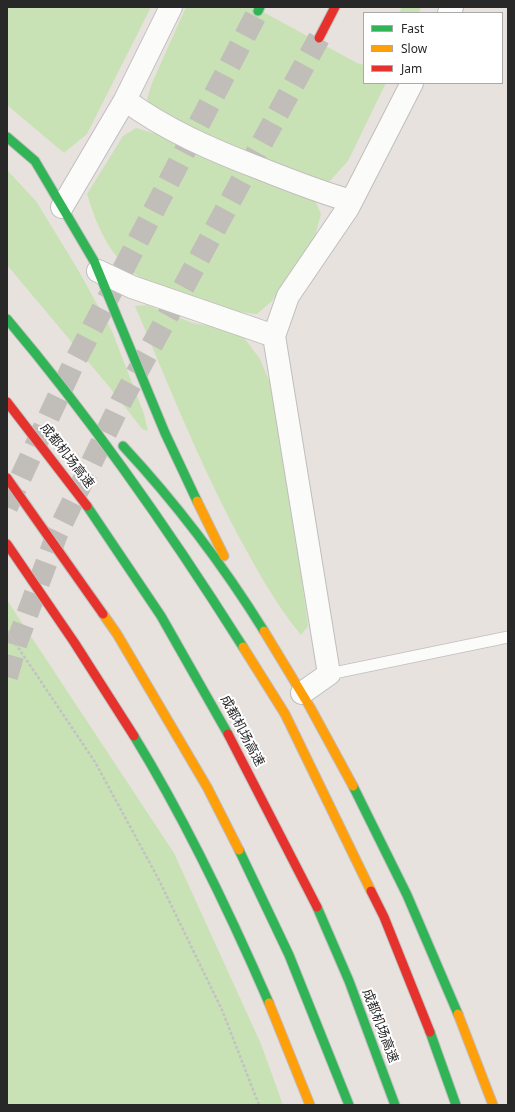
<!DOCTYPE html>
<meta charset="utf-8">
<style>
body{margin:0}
#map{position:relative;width:515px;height:1112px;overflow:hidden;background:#e7e2dd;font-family:"Noto Sans",sans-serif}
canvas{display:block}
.frame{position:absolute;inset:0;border:8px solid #282828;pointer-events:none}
.legend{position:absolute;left:363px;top:12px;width:140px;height:72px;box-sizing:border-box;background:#fff;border:1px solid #a9a9a9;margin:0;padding:5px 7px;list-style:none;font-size:12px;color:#282828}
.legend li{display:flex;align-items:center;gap:8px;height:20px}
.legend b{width:20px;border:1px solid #a9a9a9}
</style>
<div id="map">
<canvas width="515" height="1112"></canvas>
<div class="frame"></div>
<ul class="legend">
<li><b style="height:5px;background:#30b455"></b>Fast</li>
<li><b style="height:5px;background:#ff9f0a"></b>Slow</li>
<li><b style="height:5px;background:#e5322d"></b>Jam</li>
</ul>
</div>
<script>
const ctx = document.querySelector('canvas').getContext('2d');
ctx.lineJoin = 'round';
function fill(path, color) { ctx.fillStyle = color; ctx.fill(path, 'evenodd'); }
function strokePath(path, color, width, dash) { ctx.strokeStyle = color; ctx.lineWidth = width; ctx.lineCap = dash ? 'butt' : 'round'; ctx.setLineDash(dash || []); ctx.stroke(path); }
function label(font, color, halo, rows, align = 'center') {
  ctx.font = font + ' "Noto Sans","Noto Sans SC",sans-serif'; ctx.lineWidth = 4; ctx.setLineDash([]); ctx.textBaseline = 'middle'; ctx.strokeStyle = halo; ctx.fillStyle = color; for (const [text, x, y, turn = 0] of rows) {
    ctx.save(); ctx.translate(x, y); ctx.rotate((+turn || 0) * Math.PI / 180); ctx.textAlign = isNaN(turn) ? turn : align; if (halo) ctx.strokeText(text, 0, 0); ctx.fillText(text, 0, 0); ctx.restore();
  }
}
fill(new Path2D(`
 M7,7H151L87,134L64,153L7,105Z
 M186,7H254L357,63L364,65V83H386L348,161L329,182L307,178L271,167L153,109L147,99L152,83Z
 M402,7H421L419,13H399Z
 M136,128L170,138L313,196L321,214L315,236L272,301L257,314C208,309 144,294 113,252C101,235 93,214 87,194L123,136Z
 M7,170L36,201L77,268L112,331L144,414L148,431L142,429L111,389L7,265Z
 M147,305L193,323L239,331L260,359L278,402L308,626L301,635C273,601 252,561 231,522C195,452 166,379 135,306Z
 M7,600L174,853L261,1044L283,1105H7Z`), '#c9e2b5');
strokePath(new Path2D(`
 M7,507L72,367L258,11
 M7,677L17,642L57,534L121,402L319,38`), '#c1bdb9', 22, [22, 11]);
const lane = new Path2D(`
 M329,674L508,637`);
const street = new Path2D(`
 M449,13L452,7
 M125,100C166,130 212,150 259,168C289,180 319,192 351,201
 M62,207L125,100L171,7
 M98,271L132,287L274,336
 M302,693L329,674L274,336L288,296L348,208L412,83`);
const fast = new Path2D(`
 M258,11L260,7
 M7,137L35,161L94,261L165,433L197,501
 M7,319C94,422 171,533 243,647
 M123,446C176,503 223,565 264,631
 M87,506L161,616L228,734
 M134,736C186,821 229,911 269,1003
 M353,786L407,895L458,1014
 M239,850L289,955L349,1105
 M317,907L349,981L395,1105
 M430,1032L456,1105`);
const slow = new Path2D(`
 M197,501L224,556
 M103,614L117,634L207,787L239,850
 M264,631L310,707L353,786
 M243,647L285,714L371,891
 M269,1003L310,1105
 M458,1014L493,1105`);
const jam = new Path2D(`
 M319,38L335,7
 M7,402L87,506
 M7,478L103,614
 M7,544L74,642L134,736
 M228,734L317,907
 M371,891L384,917L430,1032`);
strokePath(lane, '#c0bebf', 13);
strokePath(street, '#c0bebf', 24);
strokePath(fast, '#c0bebf', 11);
strokePath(slow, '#c0bebf', 11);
strokePath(jam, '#c0bebf', 11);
strokePath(new Path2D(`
 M7,631L95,762L158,878L222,1010L259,1105`), '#c3c2c2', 2.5, [3, 2]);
strokePath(lane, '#fbfbfa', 11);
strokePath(street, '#fbfbfa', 22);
strokePath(fast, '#30b455', 9);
strokePath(slow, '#ff9f0a', 9);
strokePath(jam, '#e5322d', 9);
label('13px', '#282828', '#fff', [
 ["成都机场高速",67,456,52],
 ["成都机场高速",242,731,62],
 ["成都机场高速",380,1026,69]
]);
</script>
